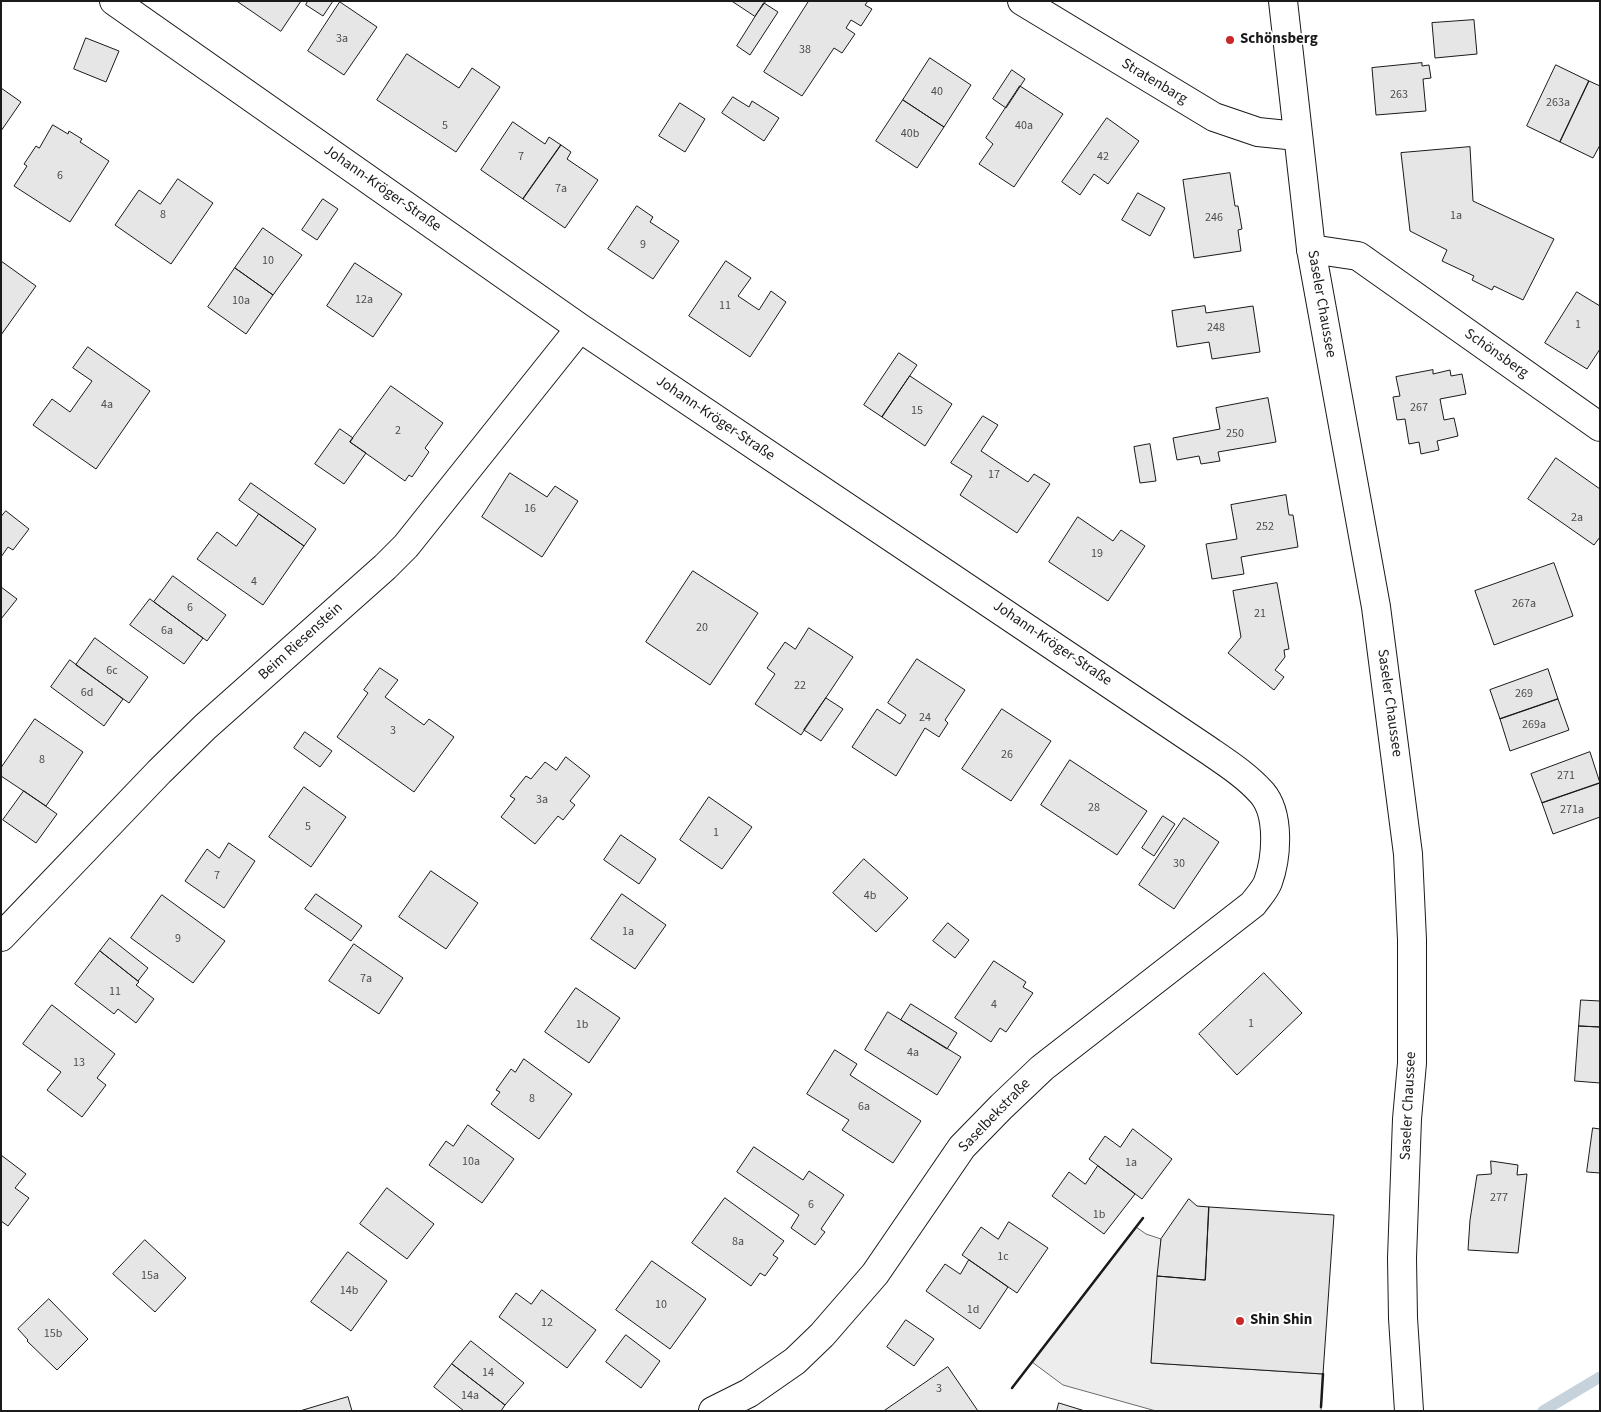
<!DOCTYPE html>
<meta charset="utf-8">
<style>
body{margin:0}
#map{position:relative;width:1601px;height:1412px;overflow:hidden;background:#fff;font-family:"Source Sans 3",sans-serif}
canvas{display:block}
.frame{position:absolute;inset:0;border:2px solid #1a1a1a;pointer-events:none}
</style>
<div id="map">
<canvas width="1601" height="1412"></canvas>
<div class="frame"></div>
</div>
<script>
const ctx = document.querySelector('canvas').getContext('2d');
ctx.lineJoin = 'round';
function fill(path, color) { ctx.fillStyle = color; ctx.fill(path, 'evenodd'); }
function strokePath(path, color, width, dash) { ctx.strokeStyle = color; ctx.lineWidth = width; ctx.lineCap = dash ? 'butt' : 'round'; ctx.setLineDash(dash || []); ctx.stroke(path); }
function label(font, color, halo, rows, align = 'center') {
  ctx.font = font + ' "Source Sans 3",sans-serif'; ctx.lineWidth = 4; ctx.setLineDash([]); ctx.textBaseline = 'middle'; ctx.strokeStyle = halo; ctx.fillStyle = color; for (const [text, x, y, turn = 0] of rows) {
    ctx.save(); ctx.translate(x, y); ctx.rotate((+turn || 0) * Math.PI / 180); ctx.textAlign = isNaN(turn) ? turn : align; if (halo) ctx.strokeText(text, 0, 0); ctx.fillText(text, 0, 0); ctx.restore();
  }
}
const parking = new Path2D(`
 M1136,1227L1146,1234L1161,1239L1151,1363L1323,1374L1321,1411H1156L1063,1385L1032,1362Z`);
fill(parking, '#ededed');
strokePath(parking, '#6a6a6a', 1);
strokePath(new Path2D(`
 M1543,1411L1600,1377`), '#c6d2dc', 11);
const building = new Path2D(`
 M237,1H301L281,31Z
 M308,1H333L323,16L306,5Z
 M732,1H766L755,16Z
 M809,1H868L865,5L872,9L861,26L851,20L846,28L855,34L842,53L834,48L802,96L764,72Z
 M340,2L377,27L344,75L308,51Z
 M764,3L778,12L750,55L737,46Z
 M1474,20L1477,54L1435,58L1432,23Z
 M86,38L119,51L106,82L74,69Z
 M407,54L459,88L472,68L500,87L456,152L377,100Z
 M930,58L971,85L944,127L903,100Z
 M1422,63V66L1429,65L1431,78L1423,79L1426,111L1376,115L1372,68Z
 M1556,65L1589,81L1560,142L1527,126Z
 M1012,70L1025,79L1006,108L993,99Z
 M1589,81L1600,86V145L1593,158L1560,142Z
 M1020,86L1063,114L1014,187L979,164L993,144L986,138Z
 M1,88L21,102L1,131Z
 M733,97L749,107L752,101L779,118L764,141L722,113Z
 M903,100L944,127L917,168L876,141Z
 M680,103L705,119L685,152L659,136Z
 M1107,118L1139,141L1108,184L1094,174L1080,195L1062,182Z
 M513,122L545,144L549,137L561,145L523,199L481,170Z
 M53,125L68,134L69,131L82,139L80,142L109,161L70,222L14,186L27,166L24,164L36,146L39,148Z
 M561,145L571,152L567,159L598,180L565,228L523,199Z
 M1470,147L1473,201L1554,239L1523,300L1494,286L1492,290L1472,280L1474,276L1442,261L1447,250L1410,231L1401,153Z
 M1230,173L1235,206H1238L1242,229L1238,230L1241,251L1194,258L1183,180Z
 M178,179L213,203L171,264L115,225L139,190L160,204Z
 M1138,193L1165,208L1150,236L1122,220Z
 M323,199L338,209L317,240L302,230Z
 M637,206L653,217L650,222L679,241L653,279L608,249Z
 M263,228L302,255L273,295L235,268Z
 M1,261L36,286L1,335Z
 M726,261L751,278L738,296L759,310L771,291L786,302L750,357L689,316Z
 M355,263L402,294L373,337L327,306Z
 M235,268L273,295L246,334L208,307Z
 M1577,292L1600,306V349L1587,369L1545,343Z
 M1205,306L1206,313L1253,306L1260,352L1212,359L1209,342L1177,347L1172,311Z
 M88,347L150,391L96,469L33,425L52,399L70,412L92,381L73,368Z
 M899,353L917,365L882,417L864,405Z
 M1433,370V374L1450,370L1451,376L1462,374L1466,394L1440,399L1444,420L1454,418L1458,436L1437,441L1439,450L1421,454L1419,442L1409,444L1405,419L1397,420L1393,397L1400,396L1396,377Z
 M910,376L952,404L925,446L882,417Z
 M391,386L443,423L425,448L429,452L412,477L409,475L405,481L350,442Z
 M1268,398L1276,442L1218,452L1220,461L1201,464L1199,456L1177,460L1173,438L1220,429L1216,408Z
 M983,416L998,425L981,451L1028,482L1034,474L1050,484L1017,533L960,495L972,476L951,463Z
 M340,429L353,438L350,442L366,453L344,484L315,464Z
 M1150,444L1156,481L1140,483L1134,447Z
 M1556,458L1600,489V537L1594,545L1528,499Z
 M510,473L547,497L555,486L578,501L542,557L482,517Z
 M251,483L316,529L304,546L239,500Z
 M1286,495L1289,515H1293L1298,547L1241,557L1244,574L1212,579L1206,544L1237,539L1231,505Z
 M6,511L29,529L13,550L8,547L1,557V517Z
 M259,514L304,546L263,605L197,559L217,532L236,546Z
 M1078,517L1113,541L1121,530L1145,546L1108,601L1049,562Z
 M1554,563L1573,616L1494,645L1475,591Z
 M693,571L758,613L710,685L646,642Z
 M173,576L226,615L207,641L154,602Z
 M1277,583L1289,649L1284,650L1285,657L1275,670L1284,677L1274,690L1228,653L1241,637L1233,591Z
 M1,587L17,599L1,619Z
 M150,599L203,638L184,664L130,625Z
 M809,628L853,657L801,735L755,704L775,674L767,668L785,642L795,649Z
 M95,638L148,677L129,703L76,665Z
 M917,659L965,690L945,720L948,723L939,737L925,728L896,776L852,747L877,709L900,724L906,715L888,703Z
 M70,660L123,699L104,726L51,687Z
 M380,668L398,680L385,697L424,725L429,719L454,737L414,792L337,737L368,693L364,690Z
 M1548,669L1558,699L1500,719L1490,690Z
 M826,698L843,709L821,741L804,730Z
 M1558,699L1569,730L1510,751L1500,719Z
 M1002,709L1051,741L1011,801L962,769Z
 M35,719L83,752L46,806L1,776V768Z
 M305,732L332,751L320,767L294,748Z
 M1590,752L1600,783L1542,803L1531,774Z
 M566,757L590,776L570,801L575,805L563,820L558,816L535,844L501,817L515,799L510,796L526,776L531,779L545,762L556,770Z
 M1070,760L1147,811L1117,855L1041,805Z
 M1600,783V817L1553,834L1542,803Z
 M304,787L346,817L311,867L269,837Z
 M24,791L57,814L36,843L3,820Z
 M709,797L752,827L722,869L680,840Z
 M1163,816L1175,824L1154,856L1142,848Z
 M1184,818L1219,842L1174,909L1139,885Z
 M621,835L656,859L639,884L604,860Z
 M229,843L255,861L224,908L185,881L207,849L219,858Z
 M864,859L908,898L876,932L833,893Z
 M431,871L478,903L446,949L399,917Z
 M316,894L362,926L351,941L305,909Z
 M622,894L666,925L635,969L591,939Z
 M162,895L225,941L193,983L131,938Z
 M948,923L969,940L955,958L933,941Z
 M110,938L148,968L138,981L100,951Z
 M354,944L403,978L379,1014L329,981Z
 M100,951L139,982L136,985L154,999L136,1023L118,1009L114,1014L75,984Z
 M994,961L1026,982L1023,987L1033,993L1006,1032L1000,1028L991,1042L955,1018Z
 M1264,973L1302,1013L1237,1075L1199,1034Z
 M576,988L620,1018L589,1063L545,1032Z
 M1581,1000L1600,1001V1027L1579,1026Z
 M911,1004L957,1033L947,1049L901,1020Z
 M52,1005L115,1054L97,1078L106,1085L82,1117L47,1090L61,1072L23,1044Z
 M888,1012L961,1057L937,1095L865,1050Z
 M1579,1026L1600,1027V1083L1575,1081Z
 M835,1050L857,1064L850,1075L921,1121L893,1163L842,1130L849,1120L807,1094Z
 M524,1059L572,1094L539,1139L491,1104L500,1092L496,1090L511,1069L515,1072Z
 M468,1125L514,1159L482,1203L429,1165L446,1141L453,1146Z
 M1593,1128L1600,1129V1173L1587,1172Z
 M1133,1129L1172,1159L1142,1199L1089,1159L1105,1136L1120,1147Z
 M754,1147L803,1180L809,1171L844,1195L821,1229L825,1232L815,1245L791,1228L799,1215L737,1172Z
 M1,1155L26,1174L15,1188L29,1198L8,1226L1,1221Z
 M1491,1161L1518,1165L1517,1175L1527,1174L1518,1253L1468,1250L1470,1220L1477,1175L1491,1174Z
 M1098,1166L1135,1194L1104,1234L1052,1196L1069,1172L1085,1184Z
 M387,1188L434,1224L407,1259L360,1224Z
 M725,1198L784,1241L773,1255L778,1258L765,1276L760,1273L751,1286L692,1243Z
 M1189,1199L1197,1206L1209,1207L1205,1280L1157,1276L1161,1239Z
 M1209,1207L1334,1215L1323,1374L1151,1363L1157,1276L1205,1280Z
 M1009,1222L1048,1248L1017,1293L962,1255L981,1227L998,1239Z
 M145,1240L186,1278L155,1312L113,1274Z
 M348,1252L387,1281L351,1331L311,1302Z
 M969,1260L1008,1287L980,1329L926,1291L945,1264L960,1274Z
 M652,1261L706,1299L670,1349L616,1310Z
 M542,1290L596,1330L567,1368L499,1317L516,1293L531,1304Z
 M49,1299L88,1339L57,1370L27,1341L28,1340L18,1329Z
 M906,1320L934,1339L914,1366L887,1347Z
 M626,1335L660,1361L641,1388L606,1362Z
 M471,1341L524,1383L505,1405L452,1364Z
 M452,1364L505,1405L501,1411H464L434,1387Z
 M948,1367L978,1411H884Z
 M348,1397L352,1411H300Z
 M1059,1403L1085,1411H1057Z`);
fill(building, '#e6e6e6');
strokePath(building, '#1a1a1a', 1);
const street = new Path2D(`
 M114,1L580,328L1208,750C1227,763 1247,776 1262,793C1280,814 1277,857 1268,882C1265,890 1258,897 1253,904L1042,1068L1002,1106L962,1147L875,1274L822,1335L795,1361L749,1393L713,1411
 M1022,1L1214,117L1258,132L1297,136
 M1311,249L1358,256L1600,427
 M1,937L159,772L205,727L385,567L406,546L580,328`);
const primary = new Path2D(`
 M1283,1L1311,249L1376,607L1408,854L1412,940V1063L1407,1119L1402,1258L1403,1318L1409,1411`);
strokePath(street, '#1a1a1a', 30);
strokePath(primary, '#1a1a1a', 30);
strokePath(street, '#fff', 28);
strokePath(primary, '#fff', 28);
strokePath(new Path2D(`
 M1012,1388L1143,1218
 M1321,1407L1323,1374`), '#1a1a1a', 2.5);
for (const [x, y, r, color] of [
 [1230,40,5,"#c62828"],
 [1240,1321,5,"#c62828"]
]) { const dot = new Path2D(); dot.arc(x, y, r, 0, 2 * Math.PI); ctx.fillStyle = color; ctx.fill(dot); strokePath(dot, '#fff', 2); }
label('12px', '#4d4d4d', null, [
 ["3a",342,39],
 ["38",805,50],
 ["40",937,92],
 ["263",1399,95],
 ["263a",1558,103],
 ["5",445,126],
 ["40a",1024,126],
 ["40b",910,134],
 ["7",521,157],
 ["42",1103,157],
 ["6",60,176],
 ["7a",561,189],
 ["8",163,215],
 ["1a",1456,216],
 ["246",1214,218],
 ["9",643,245],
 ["10",268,261],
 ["12a",364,300],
 ["10a",241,301],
 ["11",725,306],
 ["1",1578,325],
 ["248",1216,328],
 ["4a",107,405],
 ["267",1419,408],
 ["15",917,411],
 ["2",398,431],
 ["250",1235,434],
 ["17",994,475],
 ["16",530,509],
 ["2a",1577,518],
 ["252",1265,527],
 ["19",1097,554],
 ["4",254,582],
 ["267a",1524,604],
 ["6",190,608],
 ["21",1260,614],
 ["20",702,628],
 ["6a",167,631],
 ["6c",112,671],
 ["22",800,686],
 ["6d",87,693],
 ["269",1524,694],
 ["24",925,718],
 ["269a",1534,725],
 ["3",393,731],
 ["26",1007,755],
 ["8",42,760],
 ["271",1566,776],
 ["3a",542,800],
 ["28",1094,808],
 ["271a",1572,810],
 ["5",308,827],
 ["1",716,833],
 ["30",1179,864],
 ["7",217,876],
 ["4b",870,896],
 ["1a",628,932],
 ["9",178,939],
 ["7a",366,979],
 ["11",115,992],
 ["4",994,1005],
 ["1",1251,1024],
 ["1b",582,1025],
 ["4a",913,1053],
 ["13",79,1063],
 ["8",532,1099],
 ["6a",864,1107],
 ["10a",471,1162],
 ["1a",1131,1163],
 ["277",1499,1198],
 ["6",811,1205],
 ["1b",1099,1215],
 ["8a",738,1242],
 ["1c",1003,1257],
 ["15a",150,1276],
 ["14b",349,1291],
 ["10",661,1305],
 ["1d",973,1310],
 ["12",547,1323],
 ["15b",53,1334],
 ["14",488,1373],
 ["3",939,1389],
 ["14a",470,1396]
]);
label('bold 15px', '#1a1a1a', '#fff', [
 ["Schönsberg",1240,40],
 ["Shin Shin",1250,1321]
], 'left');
label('15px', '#1a1a1a', '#fff', [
 ["Stratenbarg",1154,82,31],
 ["Johann-Kröger-Straße",382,189,35],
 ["Saseler Chaussee",1321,304,80],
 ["Schönsberg",1496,354,35],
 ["Johann-Kröger-Straße",715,419,34],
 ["Beim Riesenstein",301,642,-42],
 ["Johann-Kröger-Straße",1052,644,34],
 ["Saseler Chaussee",1389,703,82],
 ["Saseler Chaussee",1409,1106,-87],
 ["Saselbekstraße",995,1116,-46]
]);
</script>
